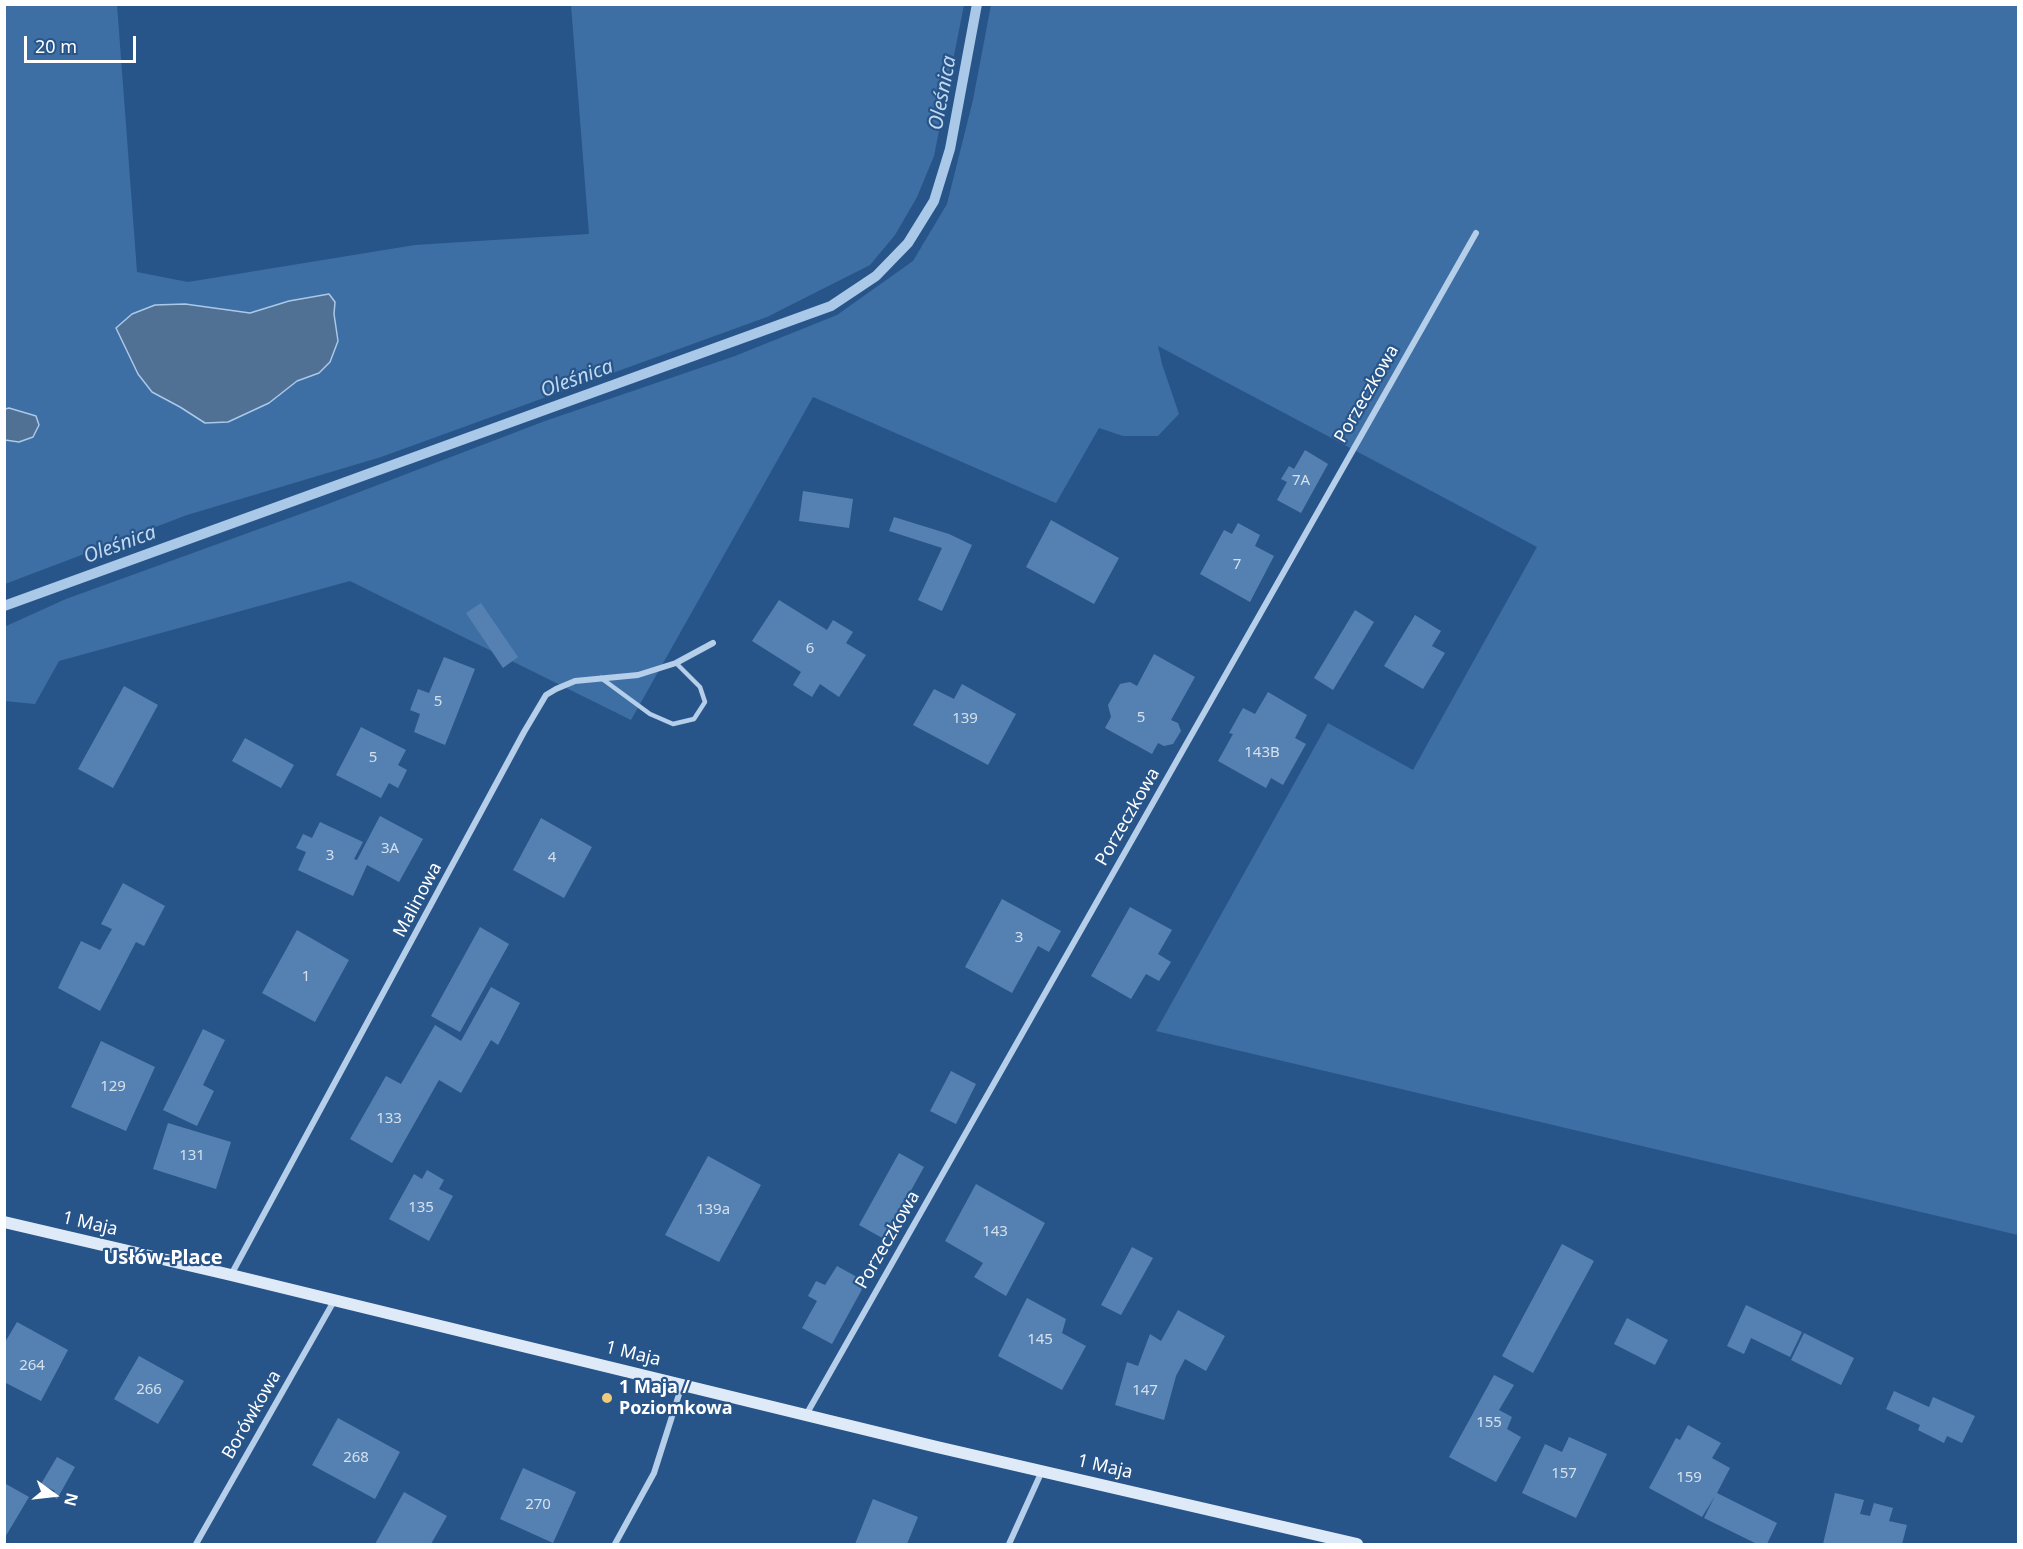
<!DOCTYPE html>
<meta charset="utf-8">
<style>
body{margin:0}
#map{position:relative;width:2023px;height:1549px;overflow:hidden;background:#285589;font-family:"Noto Sans",sans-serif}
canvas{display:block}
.frame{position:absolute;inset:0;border:6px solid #fff;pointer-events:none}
.north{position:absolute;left:24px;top:1465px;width:60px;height:60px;-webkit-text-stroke:4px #285589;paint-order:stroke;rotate:105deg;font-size:16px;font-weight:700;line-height:24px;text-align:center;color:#fff}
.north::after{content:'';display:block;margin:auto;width:21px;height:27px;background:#fff;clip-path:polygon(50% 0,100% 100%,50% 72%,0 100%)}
.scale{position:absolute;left:24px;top:36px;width:112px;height:27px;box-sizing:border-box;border:3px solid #fff;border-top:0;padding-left:8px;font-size:18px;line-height:21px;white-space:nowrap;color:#fff;-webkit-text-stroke:4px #285589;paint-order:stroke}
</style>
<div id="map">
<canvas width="2023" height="1549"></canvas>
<div class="frame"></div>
<div class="north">N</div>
<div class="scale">20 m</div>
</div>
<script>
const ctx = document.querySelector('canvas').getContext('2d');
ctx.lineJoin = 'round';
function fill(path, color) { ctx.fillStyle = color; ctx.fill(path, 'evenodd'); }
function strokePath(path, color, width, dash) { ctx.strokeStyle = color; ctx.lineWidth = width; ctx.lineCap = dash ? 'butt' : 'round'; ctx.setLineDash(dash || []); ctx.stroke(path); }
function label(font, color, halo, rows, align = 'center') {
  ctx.font = font + ' "Noto Sans",sans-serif'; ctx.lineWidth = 4.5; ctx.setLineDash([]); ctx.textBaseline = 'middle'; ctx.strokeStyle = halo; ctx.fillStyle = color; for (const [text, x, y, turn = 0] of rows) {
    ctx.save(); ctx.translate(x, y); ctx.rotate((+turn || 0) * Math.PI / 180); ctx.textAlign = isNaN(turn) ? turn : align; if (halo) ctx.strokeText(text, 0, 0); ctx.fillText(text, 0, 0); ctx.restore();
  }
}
fill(new Path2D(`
 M5,5H117L137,272L188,282L415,245L589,234L571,5H964L934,156L917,197L895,235L870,265L767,317L381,457L187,515L5,584Z
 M991,5H2018V1235L1156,1031L1328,723L1413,770L1537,547L1158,346L1162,364L1179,414L1158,436H1123L1099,428L1056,503L813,397L631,720L350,581L59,661L35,704L5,701L4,627L66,599L328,504L545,421L735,356L837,315L913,261L947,204L973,100Z`), '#3d6fa5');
const water = new Path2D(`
 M329,294L335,302L334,314L338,341L330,362L319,373L297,381L269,403L228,422L205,423L180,407L152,392L138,374L116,328L132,314L155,305L185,304L250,313L289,301Z
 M9,408L36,416L39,425L33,437L19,442L5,440V409Z`);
fill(water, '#507094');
strokePath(water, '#aac9e9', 1.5);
strokePath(new Path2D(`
 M4,606L831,306L876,276L908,243L934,201L950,149L977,4`), '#aac9e9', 10);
fill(new Path2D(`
 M1305,450L1328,464L1301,513L1277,500L1287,482L1281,479L1289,466L1294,469Z
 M803,491L853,499L849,528L799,521Z
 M894,517L949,534L972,545L942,611L918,600L942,548L889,531Z
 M1051,520L1119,558L1094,604L1026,567Z
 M1238,523L1260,535L1255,546L1274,556L1250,602L1200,574L1224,530L1232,534Z
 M779,600L827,630L833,620L853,632L846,643L866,655L839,697L820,684L812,697L793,685L801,672L752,641Z
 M481,603L518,657L503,668L466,613Z
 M1355,610L1374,622L1333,690L1314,678Z
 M1415,615L1441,631L1432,646L1445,653L1423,689L1384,666Z
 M1154,654L1195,677L1171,720L1178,723L1181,731L1173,744L1164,746L1158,743L1152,754L1105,728L1111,717L1108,705L1120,684L1130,682L1137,686Z
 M444,657L475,669L445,745L414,732L420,714L410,710L418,689L429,693Z
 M962,684L1016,714L988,765L913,725L934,689L954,699Z
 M124,686L158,705L113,788L78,769Z
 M1268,692L1307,715L1295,738L1306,744L1283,785L1271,778L1266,788L1218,761L1233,734L1229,733L1243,708L1255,714Z
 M361,727L406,750L398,765L407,770L398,788L389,783L381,798L336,775Z
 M245,738L294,765L281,788L232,761Z
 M380,816L423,839L399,882L367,865L353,896L298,870L306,852L296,848L303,834L312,838L320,822L363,842L354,859L357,860Z
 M541,818L592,847L564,898L513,870Z
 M123,883L165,906L144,946L136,942L100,1011L58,988L81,941L100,950L112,929L101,924Z
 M1002,899L1061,931L1049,952L1038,946L1012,993L965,967Z
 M1130,907L1172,930L1158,954L1171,962L1159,981L1146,974L1131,999L1091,976Z
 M480,927L509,944L460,1032L431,1016Z
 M297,930L349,960L315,1022L262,993Z
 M491,987L520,1003L498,1045L491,1040L461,1093L439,1080L392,1163L350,1139L386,1076L401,1084L435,1025L461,1041Z
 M203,1029L225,1040L203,1085L214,1091L197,1126L163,1110Z
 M101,1041L155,1067L126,1131L71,1107Z
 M951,1071L976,1084L956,1124L930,1111Z
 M168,1123L231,1142L216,1189L153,1169Z
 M899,1153L924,1167L884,1239L859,1225Z
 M708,1156L761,1185L719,1262L665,1235Z
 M427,1170L444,1180L439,1189L453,1196L429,1241L389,1219L414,1174L422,1179Z
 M976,1184L1045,1223L1006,1296L974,1277L983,1263L945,1241Z
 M1562,1244L1594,1261L1533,1373L1502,1356Z
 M1132,1247L1153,1258L1121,1315L1101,1305Z
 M837,1266L866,1282L832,1344L802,1328L817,1301L808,1296L816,1281L825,1285Z
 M1027,1298L1066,1319L1062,1333L1086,1346L1062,1390L998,1356Z
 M1746,1305L1802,1332L1790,1357L1751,1338L1744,1354L1727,1346Z
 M1178,1310L1225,1336L1206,1371L1185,1359L1176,1376L1164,1420L1115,1405L1127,1362L1138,1366L1150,1334L1161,1341Z
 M1627,1318L1668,1340L1655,1365L1614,1344Z
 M17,1322L68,1350L41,1401L4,1382V1344Z
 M1804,1333L1854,1358L1841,1385L1791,1360Z
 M139,1356L184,1381L158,1424L114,1399Z
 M1494,1375L1514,1385L1499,1410L1512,1417L1507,1429L1521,1437L1496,1482L1449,1457Z
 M1894,1391L1929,1407L1933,1397L1975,1416L1962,1443L1947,1436L1944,1443L1918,1430L1920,1425L1886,1409Z
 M338,1418L400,1452L375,1499L312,1465Z
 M1688,1425L1721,1443L1712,1458L1730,1468L1717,1493L1777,1523L1767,1544H1757L1704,1518L1715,1496L1702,1517L1649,1488L1676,1438L1680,1440Z
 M1569,1437L1607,1454L1576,1518L1522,1493L1545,1444L1562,1452Z
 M57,1457L75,1467L57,1499L52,1496L55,1491L41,1484Z
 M523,1468L576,1492L553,1543L500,1519Z
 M6,1484L29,1497L4,1539V1487Z
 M404,1492L447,1516L431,1544H375Z
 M1835,1493L1864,1500L1860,1514L1870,1516L1874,1503L1893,1508L1889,1521L1907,1525L1902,1544H1823Z
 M873,1499L918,1517L907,1544H855Z`), '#5581b2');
strokePath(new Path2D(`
 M601,678L650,714L673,724L694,719L705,702L700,687L676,663`), '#b5cee9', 4.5);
strokePath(new Path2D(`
 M231,1275L524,732L546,695L556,689L575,681L638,675L676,663L713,643
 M806,1415L1476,233
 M196,1544L334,1301
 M615,1544L654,1473L682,1385
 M1009,1544L1042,1471`), '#b5cee9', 6);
strokePath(new Path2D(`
 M4,1222L231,1275L937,1447L1357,1544`), '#dfeaf8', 12);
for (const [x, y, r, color] of [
 [607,1398,6,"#f0cb7b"]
]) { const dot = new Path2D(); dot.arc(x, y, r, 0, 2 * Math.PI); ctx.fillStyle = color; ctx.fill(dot); strokePath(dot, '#285589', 2); }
label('15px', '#d4e0ec', null, [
 ["7A",1301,481],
 ["7",1237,565],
 ["6",810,649],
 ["5",438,702],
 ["5",1141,718],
 ["139",965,719],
 ["143B",1262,753],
 ["5",373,758],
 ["3A",390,849],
 ["3",330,856],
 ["4",552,858],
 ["3",1019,938],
 ["1",306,977],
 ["129",113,1087],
 ["133",389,1119],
 ["131",192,1156],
 ["135",421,1208],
 ["139a",713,1210],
 ["143",995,1232],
 ["145",1040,1340],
 ["264",32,1366],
 ["266",149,1390],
 ["147",1145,1391],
 ["155",1489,1423],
 ["268",356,1458],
 ["157",1564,1474],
 ["159",1689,1478],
 ["270",538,1505]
]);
label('18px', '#fff', '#285589', [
 ["Porzeczkowa",1367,394,-60],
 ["Porzeczkowa",1128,817,-60],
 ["Malinowa",418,900,-62],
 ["1 Maja",90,1224,13],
 ["Porzeczkowa",888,1240,-60],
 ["1 Maja",633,1354,14],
 ["Borówkowa",252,1415,-60],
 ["1 Maja",1105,1467,13]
]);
label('bold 18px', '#fff', '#285589', [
 ["1 Maja /",619,1388],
 ["Poziomkowa",619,1409]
], 'left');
label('italic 20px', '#c1d8f0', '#285589', [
 ["Oleśnica",943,93,-79],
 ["Oleśnica",577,379,-20],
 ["Oleśnica",120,545,-20]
]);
label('bold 20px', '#fff', '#285589', [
 ["Usłów-Place",163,1258]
]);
</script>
